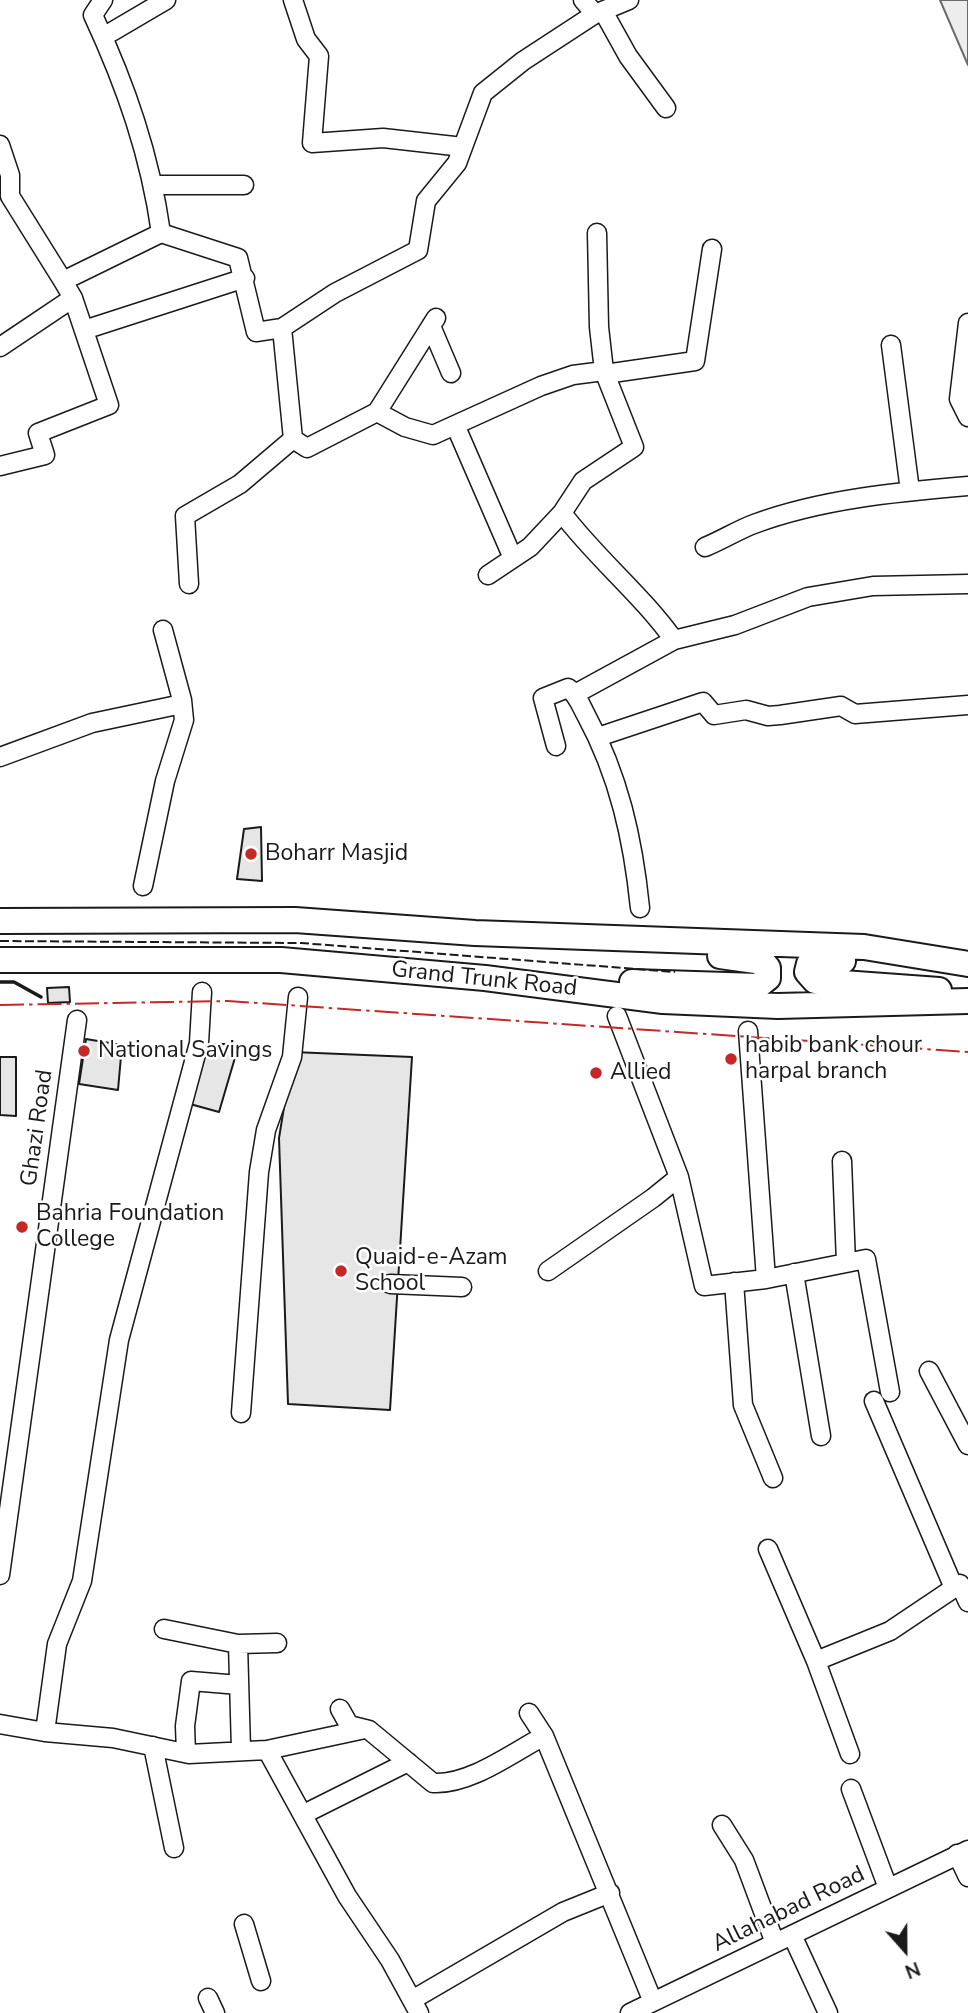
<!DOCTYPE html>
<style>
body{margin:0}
#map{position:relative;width:968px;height:2013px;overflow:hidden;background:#fff;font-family:"Nunito Sans",sans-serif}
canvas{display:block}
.north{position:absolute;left:870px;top:1915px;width:70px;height:70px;-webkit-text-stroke:5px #fff;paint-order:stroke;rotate:159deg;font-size:19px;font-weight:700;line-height:28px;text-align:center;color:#1a1a1a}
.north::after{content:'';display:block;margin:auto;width:24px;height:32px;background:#1a1a1a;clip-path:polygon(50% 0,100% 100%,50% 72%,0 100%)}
</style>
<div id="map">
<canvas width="968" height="2013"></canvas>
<div class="north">N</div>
</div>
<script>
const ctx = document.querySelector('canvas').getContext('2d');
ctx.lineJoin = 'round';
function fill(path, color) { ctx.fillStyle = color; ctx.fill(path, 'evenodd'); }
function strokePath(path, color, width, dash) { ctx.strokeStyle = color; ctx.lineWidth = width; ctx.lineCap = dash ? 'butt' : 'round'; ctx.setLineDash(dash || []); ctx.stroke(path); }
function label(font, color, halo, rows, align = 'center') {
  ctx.font = font + ' "Nunito Sans",sans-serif'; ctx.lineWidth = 5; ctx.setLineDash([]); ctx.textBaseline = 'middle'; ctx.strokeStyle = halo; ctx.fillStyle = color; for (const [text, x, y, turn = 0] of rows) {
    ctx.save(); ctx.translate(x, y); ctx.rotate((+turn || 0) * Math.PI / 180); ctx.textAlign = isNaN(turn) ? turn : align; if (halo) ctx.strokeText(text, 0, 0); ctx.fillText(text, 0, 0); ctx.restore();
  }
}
const built = new Path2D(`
 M940,0H968V65Z`);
fill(built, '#ededed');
strokePath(built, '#6a6a6a', 2);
const building = new Path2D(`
 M261,827L262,881L237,879L244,829Z
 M69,987L70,1002L48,1003L47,988Z
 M86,1039L122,1045L118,1090L79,1084Z
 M208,1044H239L219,1112L190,1104Z
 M293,1052L412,1057L390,1410L288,1404L279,1138Z
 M0,1057H16V1116L0,1115Z`);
fill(building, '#e6e6e6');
strokePath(building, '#1a1a1a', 2);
const minor = new Path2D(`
 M103,0L93,15C126,86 150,155 161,233
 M293,0L306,39L319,56L312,143L383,138L463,147
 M583,0L595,14
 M603,11L628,56L666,108
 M103,37L166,0
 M0,145L10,175V196L63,281
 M154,185H244
 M597,233L599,327L604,371
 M73,298L63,281L161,233L238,258L256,332L282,328L293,439L240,484L185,516L189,584
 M968,323L959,399L968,417
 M431,326L451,373
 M282,328L335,293L418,250L426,201L457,163L483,93L523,61L595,14L629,0
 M84,330L245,278
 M891,345L910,491
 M0,347L73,298L109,405L38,433L45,455L0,466
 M605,374L695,361L712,249
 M377,412L436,318
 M456,427L512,556
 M293,439L307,448L377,412L405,427L433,435L541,386L573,375L604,371L634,447L583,481L562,513C596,558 641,594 674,640
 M705,547C722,540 738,530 754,524C821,499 898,492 968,486
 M488,575L530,547L562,513
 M575,694L674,640L735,625L808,597L873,586L968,584
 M598,737L703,702L714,715L746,710L768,716L780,715L841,706L855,714L968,705
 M556,746L543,698L568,688C577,694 581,706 586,715C619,776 633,839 640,908
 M0,757L92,723L182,704
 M143,886L165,781L184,720L182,700L163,630
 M842,1161L846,1263
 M679,1177L704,1286L766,1279L748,1031
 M548,1271L653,1198L679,1177L617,1016
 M794,1273L821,1436
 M766,1279L866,1259L890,1392
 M734,1282L743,1405L773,1478
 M390,1284L462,1287
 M929,1371L968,1445
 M874,1401L954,1588
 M241,1413L259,1172L266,1130L292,1057L298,997
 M768,1549L816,1661
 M0,1575L77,1020
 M164,1629L238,1644L277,1643
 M238,1644L241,1750
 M340,1709L349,1725L369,1730L433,1783C470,1785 512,1753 544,1736
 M529,1713L544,1736L653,2002
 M0,1724L45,1732L113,1738L189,1754L267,1750L365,1729
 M45,1732L57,1644L82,1581L119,1340L199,1043L202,992
 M153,1746L174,1848
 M267,1750L347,1896L390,1960L419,2013
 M186,1753L185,1726L191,1681L239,1685
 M850,1754L816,1661L890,1631L960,1584L968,1602
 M851,1789L888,1888
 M304,1814L408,1762
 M722,1825L744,1860L775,1943
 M957,1854L968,1877
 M244,1924L261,1981
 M792,1935L828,2013
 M208,1998L215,2013
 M412,2000L563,1912L610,1893
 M630,2013L968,1850`);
const highway = new Path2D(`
 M0,921L295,920L475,933L864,947L968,964
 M0,960H281L485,978L663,1001L778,1006L968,1001
 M843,961L817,960L809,964L807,972L815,981L939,990
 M632,982L758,986L768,978V968L763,962L720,956`);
strokePath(minor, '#1a1a1a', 21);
strokePath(highway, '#1a1a1a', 28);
strokePath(minor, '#fff', 18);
strokePath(highway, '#fff', 24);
strokePath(new Path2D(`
 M0,941L301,943L675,972`), '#1a1a1a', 2, [9, 3.5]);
strokePath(new Path2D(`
 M0,982H14L41,997`), '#1a1a1a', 3.5);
strokePath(new Path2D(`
 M0,1005L228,1001L968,1052`), '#c62828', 2, [24, 5, 3.5, 5]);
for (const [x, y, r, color] of [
 [251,854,7,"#c62828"],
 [84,1051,7,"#c62828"],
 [731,1059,7,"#c62828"],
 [596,1073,7,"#c62828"],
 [22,1227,7,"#c62828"],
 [341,1271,7,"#c62828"]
]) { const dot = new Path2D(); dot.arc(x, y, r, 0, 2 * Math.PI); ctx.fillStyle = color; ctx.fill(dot); strokePath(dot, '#fff', 2.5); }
label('23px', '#1a1a1a', '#fff', [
 ["Boharr Masjid",265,854],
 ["habib bank chour",745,1046],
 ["harpal branch",745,1072],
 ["National Savings",98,1051],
 ["Allied",610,1073],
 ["Bahria Foundation",36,1214],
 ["College",36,1240],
 ["Quaid-e-Azam",355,1258],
 ["School",355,1284]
], 'left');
label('23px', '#1a1a1a', '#fff', [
 ["Grand Trunk Road",484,980,6],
 ["Ghazi Road",38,1128,-82],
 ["Allahabad Road",789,1910,-26]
]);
</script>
